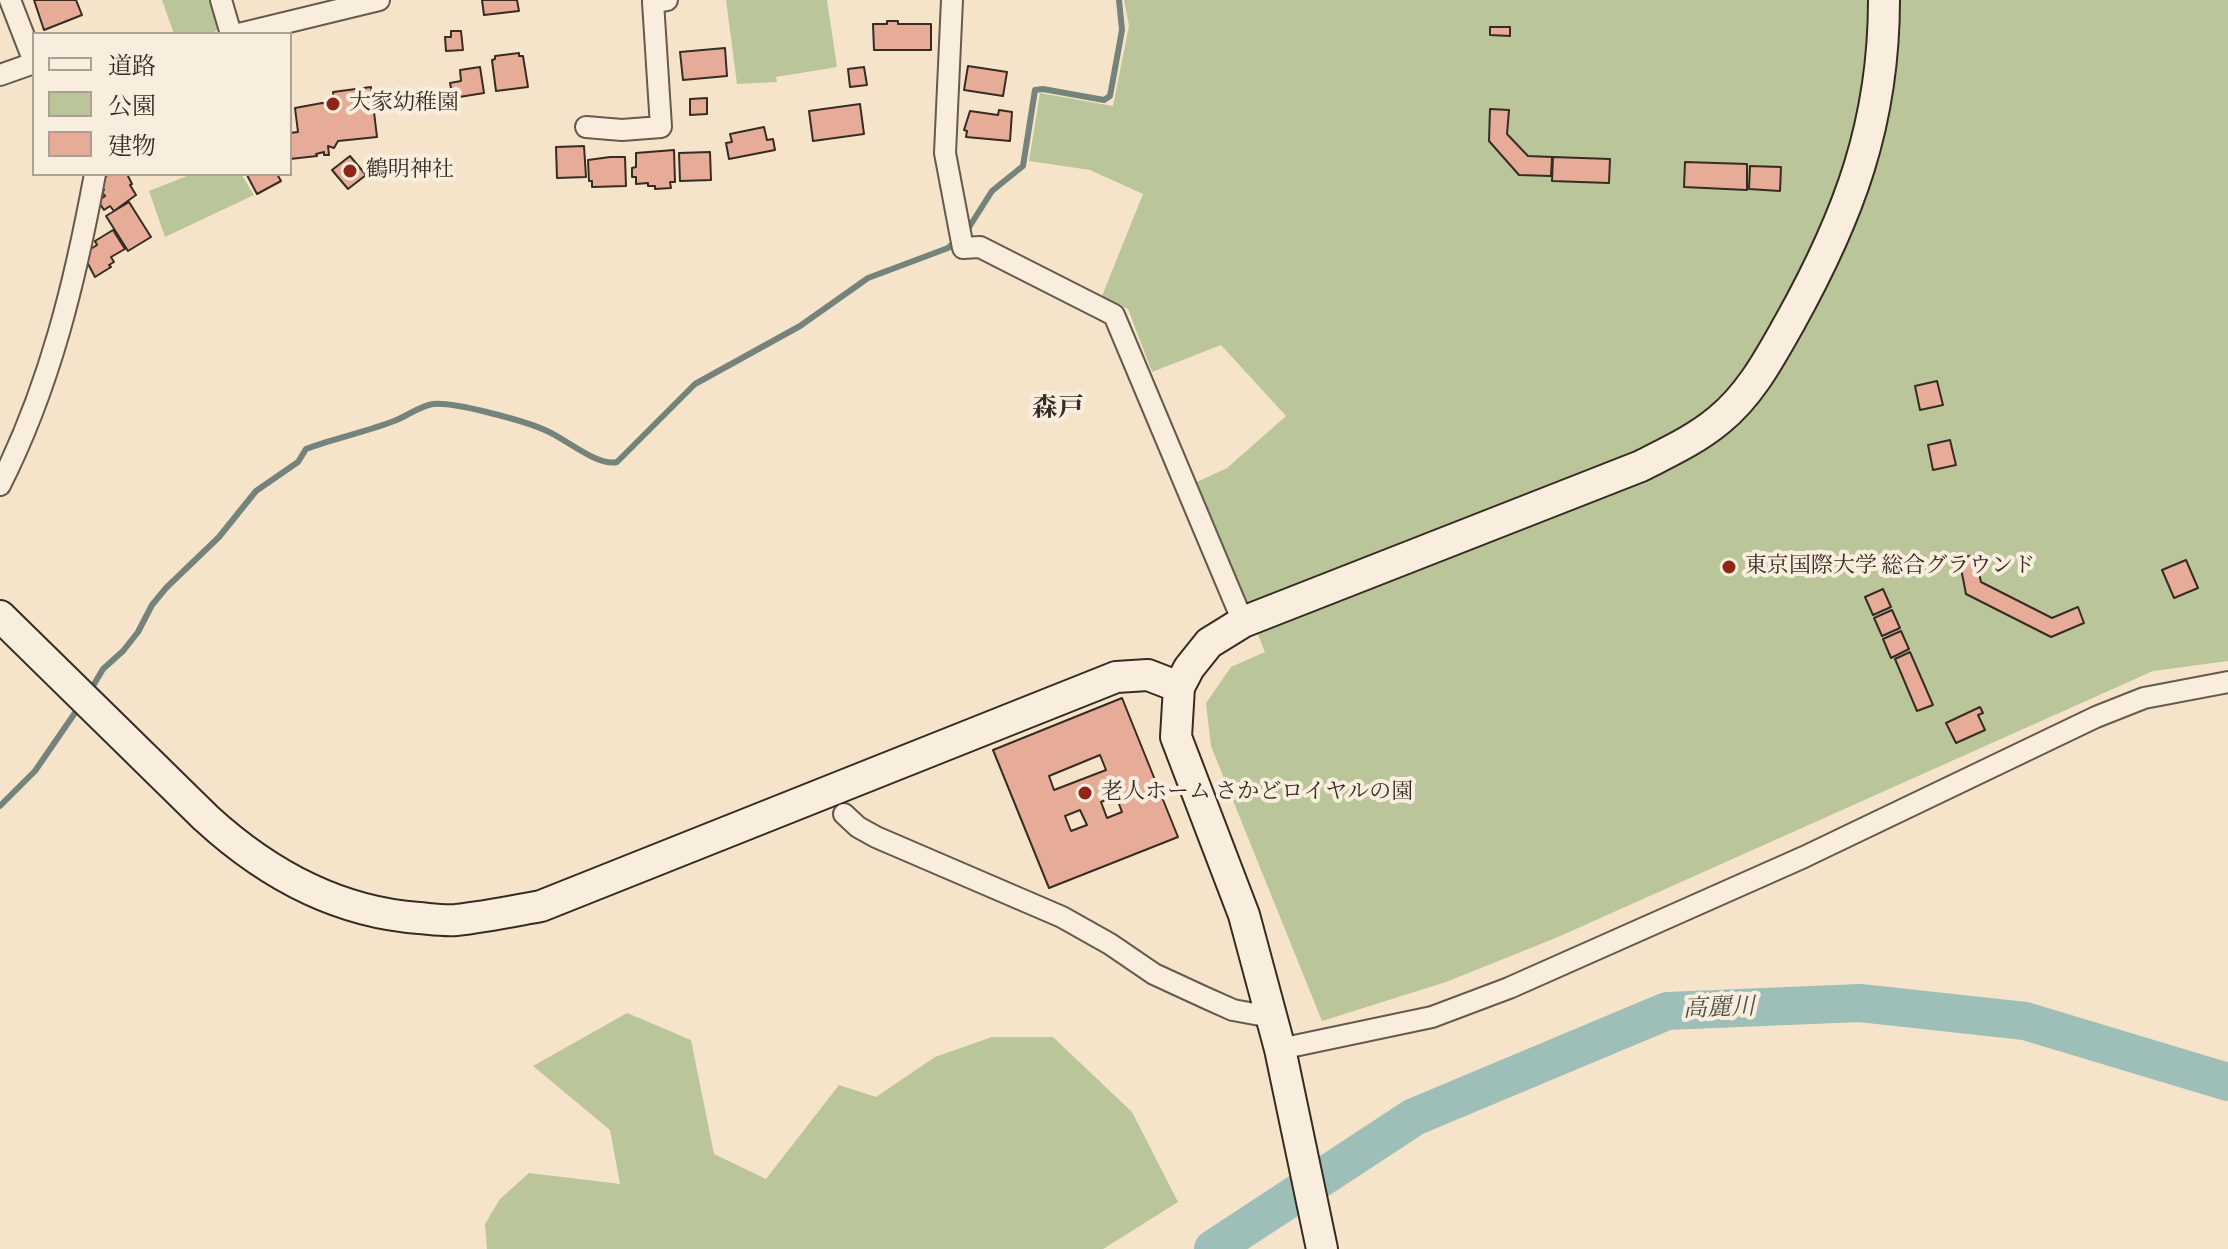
<!DOCTYPE html>
<meta charset="utf-8">
<style>
body{margin:0}
#map{position:relative;width:2228px;height:1249px;overflow:hidden;background:#f6e4ca;font-family:Alegreya,"Noto Serif JP",serif}
canvas{display:block}
.legend{position:absolute;left:32px;top:32px;width:260px;height:144px;box-sizing:border-box;background:#f9eddd;border:2px solid #aba093;margin:0;padding:10px 14px;list-style:none;font-size:24px;color:#362c23}
.legend li{display:flex;align-items:center;gap:16px;height:40px}
.legend b{width:40px;border:2px solid #aba093}
</style>
<div id="map">
<canvas width="2228" height="1249"></canvas>
<ul class="legend">
<li><b style="height:10px;background:#f9eddd"></b>道路</li>
<li><b style="height:22px;background:#bac599"></b>公園</li>
<li><b style="height:22px;background:#e7ac98"></b>建物</li>
</ul>
</div>
<script>
const ctx = document.querySelector('canvas').getContext('2d');
ctx.lineJoin = 'round';
function fill(path, color) { ctx.fillStyle = color; ctx.fill(path, 'evenodd'); }
function strokePath(path, color, width, dash) { ctx.strokeStyle = color; ctx.lineWidth = width; ctx.lineCap = dash ? 'butt' : 'round'; ctx.setLineDash(dash || []); ctx.stroke(path); }
function label(font, color, halo, rows, align = 'center') {
  ctx.font = font + ' Alegreya,"Noto Serif JP",serif'; ctx.lineWidth = 8; ctx.setLineDash([]); ctx.textBaseline = 'middle'; ctx.strokeStyle = halo; ctx.fillStyle = color; for (const [text, x, y, turn = 0] of rows) {
    ctx.save(); ctx.translate(x, y); ctx.rotate((+turn || 0) * Math.PI / 180); ctx.textAlign = isNaN(turn) ? turn : align; if (halo) ctx.strokeText(text, 0, 0); ctx.fillText(text, 0, 0); ctx.restore();
  }
}
fill(new Path2D(`
 M162,0H212L221,28L210,34H174Z
 M726,0H827L837,67L776,77L777,82L737,84Z
 M1124,0H2228V661L2153,671L1558,937L1446,982L1322,1021L1211,746L1206,703L1231,667L1265,652L1197,482L1227,468L1286,416L1221,345L1152,372L1128,309L1102,296L1143,194L1090,170L1029,161L1040,93L1113,106L1129,26Z
 M192,174H241L254,195L165,237L149,191Z
 M627,1013L691,1040L714,1154L766,1179L839,1085L876,1097L935,1057L992,1037H1053L1132,1112L1178,1202L1103,1249H487L485,1224L500,1199L529,1173L620,1184L610,1130L533,1066Z`), '#bac599');
strokePath(new Path2D(`
 M966,232L992,191L1023,166L1035,90L1043,89L1104,100L1110,96L1122,30L1119,0
 M90,691L103,669L123,651L138,632L152,605L166,588L219,537L256,491L298,462L306,449C335,438 366,432 394,421C407,416 420,406 433,404C455,402 526,421 547,431C566,439 598,467 617,462L695,384L800,326L868,278L948,248L958,239
 M0,806L35,771L79,707`), '#74847c', 6);
strokePath(new Path2D(`
 M1213,1249L1414,1117L1667,1011L1860,1003L2025,1021L2228,1082`), '#9dbfb7', 38);
const building = new Path2D(`
 M34,0H76L82,15L44,30Z
 M482,0H517L519,11L484,15Z
 M887,21H898V24H931V50H874L873,24H887Z
 M1490,27H1510V36L1490,35Z
 M451,31H461L463,50L446,51L445,37H451Z
 M725,48L727,76L683,80L680,52Z
 M519,53V56H523L528,87L496,91L492,60L495,59V56Z
 M968,66L1007,72L1003,96L964,90Z
 M480,67L484,93L453,98L450,83L461,81L460,70Z
 M864,67L867,85L850,87L848,69Z
 M371,87L377,137L338,141L334,148L328,146L329,155H324V152L316,154L317,156L290,159V133L298,132L295,108L322,103L334,104L333,92Z
 M707,98V114L690,115V99Z
 M860,104L864,134L813,141L809,111Z
 M1490,109L1509,110L1507,134L1528,156L1552,157L1551,176L1519,175L1489,141Z
 M999,110L1012,112L1010,141L966,137L967,131L964,130L970,111L998,115Z
 M764,127L767,140L773,139L775,150L729,159L726,143L732,142L730,134Z
 M584,146L586,177L557,178L556,147Z
 M674,150L675,182H670L671,188L655,189V186H648V183L636,184V177H632V168L636,167V153Z
 M710,152L711,180L680,181L679,153Z
 M350,156L366,175L348,189L332,170Z
 M610,157H625L626,186L592,187V181H589L588,160Z
 M1553,157L1610,159L1609,183L1552,181Z
 M1685,162L1747,164V190L1684,187Z
 M1750,166L1781,167L1780,191L1749,189Z
 M109,174H127L132,184L130,185L136,195L114,211L110,206L104,210L98,201L105,196L102,192L104,190L101,185L104,183L102,179Z
 M277,174L281,181L257,194L247,175Z
 M129,202L151,237L128,251L106,216Z
 M113,230L125,249L111,257L114,262L109,265L111,267L95,277L87,262L89,250L97,245L95,241Z
 M1937,381L1943,405L1920,410L1915,386Z
 M1950,440L1956,465L1933,470L1928,445Z
 M1975,555L1981,582L2052,618L2078,607L2084,623L2051,637L1966,594L1959,558Z
 M2186,560L2198,588L2174,598L2162,570Z
 M1883,589L1891,607L1873,615L1865,597Z
 M1892,610L1900,628L1882,636L1874,618Z
 M1901,631L1909,649L1891,658L1883,639Z
 M1910,652L1933,705L1917,711L1895,659Z
 M1122,698L1178,837L1049,888L993,750ZM1100,755L1106,770L1054,790L1049,776ZM1116,796L1122,812L1107,818L1101,802ZM1080,810L1087,825L1071,831L1065,816Z
 M1980,707L1983,713L1978,715L1985,730L1956,743L1946,723Z`);
fill(building, '#e7ac98');
strokePath(building, '#362c23', 2);
const street = new Path2D(`
 M10,0L34,62
 M221,0L231,34
 M952,0L945,153L963,248L980,247L1114,315L1243,622
 M239,34L379,0
 M0,75L34,63
 M586,127L622,130L661,127L653,2L667,0
 M0,485C50,386 75,282 95,174
 M844,814L858,827L876,837L1062,917L1110,944L1154,974L1206,998L1233,1010L1271,1017
 M1280,1049L1432,1017L1509,988L1804,857L2096,717L2144,698L2228,682`);
const secondary = new Path2D(`
 M0,616L206,818C267,874 336,912 419,918C431,919 444,921 456,920C484,917 513,911 541,906L1116,677L1148,675L1179,687
 M1322,1249L1280,1049L1244,915L1176,737L1179,687L1189,668L1209,643L1243,622L1641,466C1668,452 1695,440 1719,420C1751,394 1770,357 1790,322C1849,216 1884,123 1884,0`);
strokePath(street, '#665a4d', 24);
strokePath(secondary, '#362c23', 34);
strokePath(street, '#f9eddd', 20);
strokePath(secondary, '#f9eddd', 30);
for (const [x, y, r, color] of [
 [333,104,8,"#8f2418"],
 [350,171,8,"#8f2418"],
 [1729,567,8,"#8f2418"],
 [1085,793,8,"#8f2418"]
]) { const dot = new Path2D(); dot.arc(x, y, r, 0, 2 * Math.PI); ctx.fillStyle = color; ctx.fill(dot); strokePath(dot, '#f9eddd', 3); }
label('22px', '#362c23', '#f9eddd', [
 ["大家幼稚園",349,104],
 ["鶴明神社",366,171],
 ["東京国際大学 総合グラウンド",1745,567],
 ["老人ホーム さかどロイヤルの園",1101,793]
], 'left');
label('italic 24px', '#505148', '#f9eddd', [
 ["高麗川",1719,1009,-2]
]);
label('bold 26px', '#362c23', '#f9eddd', [
 ["森戸",1058,410]
]);
</script>
